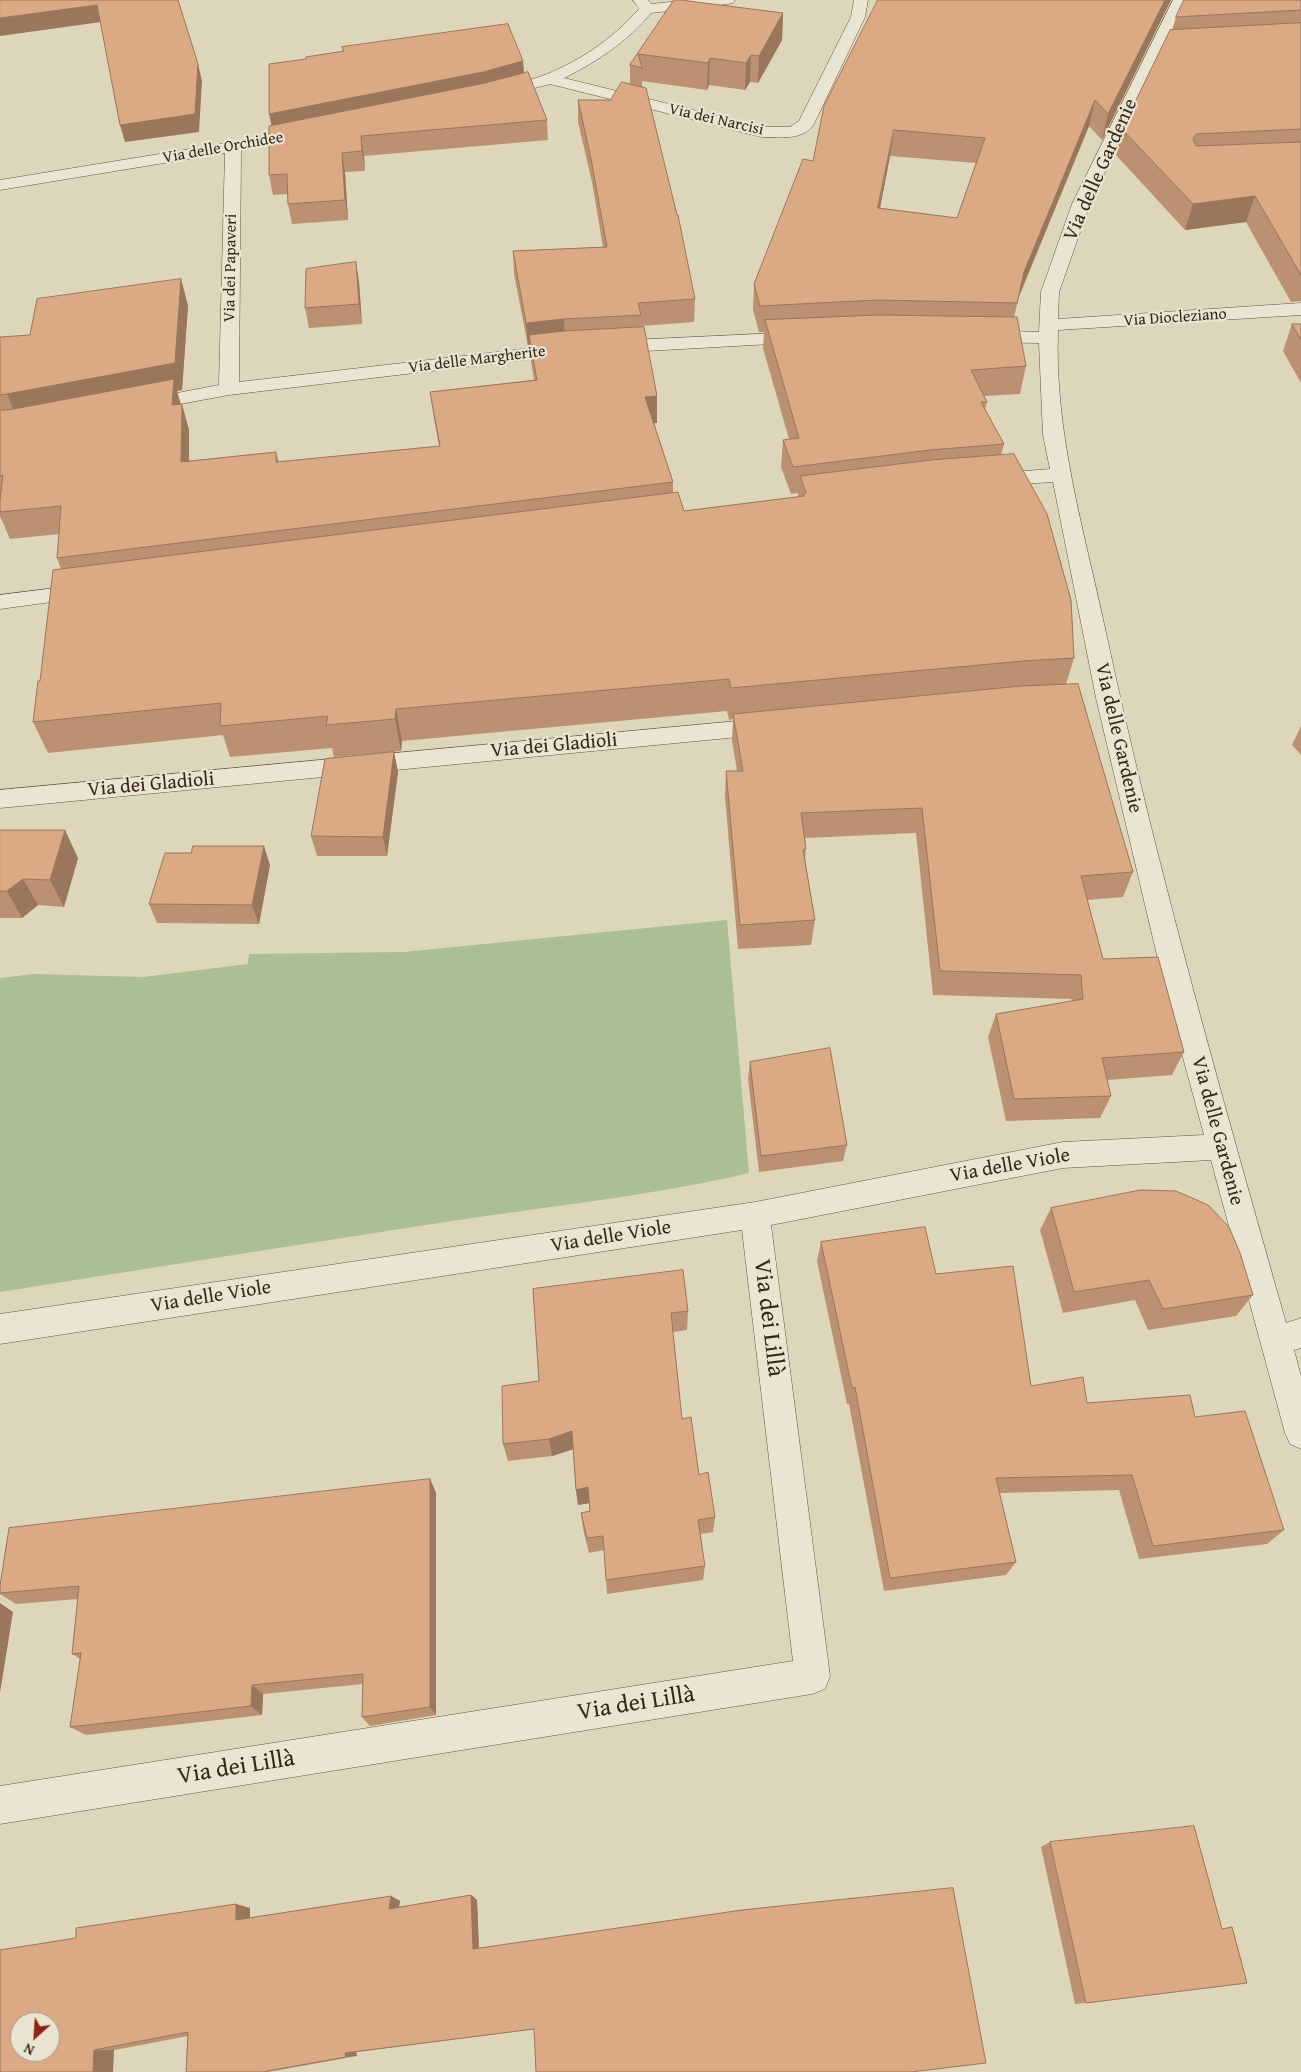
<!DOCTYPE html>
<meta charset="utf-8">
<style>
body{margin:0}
#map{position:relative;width:1301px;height:2072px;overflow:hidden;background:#ded6ba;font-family:"Gentium Book Plus",serif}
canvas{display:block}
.north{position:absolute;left:10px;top:2012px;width:50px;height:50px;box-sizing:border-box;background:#eae4d2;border:1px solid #a29986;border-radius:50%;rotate:206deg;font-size:14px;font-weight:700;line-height:20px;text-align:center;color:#372815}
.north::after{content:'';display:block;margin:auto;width:18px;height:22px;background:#8f2418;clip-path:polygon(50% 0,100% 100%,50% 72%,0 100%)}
</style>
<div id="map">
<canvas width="1301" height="2072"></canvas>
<div class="north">N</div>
</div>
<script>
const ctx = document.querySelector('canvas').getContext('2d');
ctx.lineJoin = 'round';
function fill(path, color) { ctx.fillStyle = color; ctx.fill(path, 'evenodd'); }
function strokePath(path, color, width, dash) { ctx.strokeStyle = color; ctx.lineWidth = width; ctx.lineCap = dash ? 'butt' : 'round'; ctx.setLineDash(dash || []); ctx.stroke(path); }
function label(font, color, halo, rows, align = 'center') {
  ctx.font = font + ' "Gentium Book Plus",serif'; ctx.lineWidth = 4.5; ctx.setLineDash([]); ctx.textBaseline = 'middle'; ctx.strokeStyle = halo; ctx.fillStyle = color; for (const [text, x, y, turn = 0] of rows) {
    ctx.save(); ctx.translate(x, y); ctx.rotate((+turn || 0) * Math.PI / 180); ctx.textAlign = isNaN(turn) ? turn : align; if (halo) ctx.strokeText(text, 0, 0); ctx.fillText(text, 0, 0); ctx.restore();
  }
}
fill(new Path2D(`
 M727,920L749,1173C651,1196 551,1206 452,1221C301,1244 151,1268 0,1292V978L34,974L143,977L248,964L249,954L403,952Z`), '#abbf95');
const minor = new Path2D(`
 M633,0H648L651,4L689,0H735L733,3L728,4L651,13C628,41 597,62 564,78L762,127H790L799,121L851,17L854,0H868L865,17L814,124C803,141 780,137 762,137L550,84L496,98L490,96L488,93L490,90C506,85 523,83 539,77C576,64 613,39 639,9Z
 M1173,0H1187L1090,204L1059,292L1058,319L1301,303V315L1058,330C1054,431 1084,530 1105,628C1155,862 1221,1093 1286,1323L1301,1318V1348L1294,1350L1301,1376V1449L1290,1444L1285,1433L1211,1160L1063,1168L771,1225L830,1676L825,1689L812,1694L0,1824V1786L793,1661L742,1230L0,1344V1314L755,1202L1063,1142L1204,1135L1169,1006L1096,698L1053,482L989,486L982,484L979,480L982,476L989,474L1050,469L1043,435L1039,343L983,342L976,340L974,336L976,332L983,330L1039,332L1041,292L1072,204Z
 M304,128L310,130L312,133L310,136L241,150L239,382L567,344L574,346L576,350L574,354L229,395L142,411L135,409L132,405L135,401L219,385L225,153L0,190V180L233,142Z
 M800,332L807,334L809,338L807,342L610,353L603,351L601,347L603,343L610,341Z
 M88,584L96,586L99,591L96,596L0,609V595Z
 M770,718L778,720L782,726L778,732L770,734L0,808V790Z`);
strokePath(minor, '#61543e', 1);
fill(minor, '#eae4d2');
fill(new Path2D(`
 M674,0L783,13L782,40L758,83L750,82L745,90L709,85L707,90L642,81V87L695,299L694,322L641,326L657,396V423H654L673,482V492L684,511L798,497V493L791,494L781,467L783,440L789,439L763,348L764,332H759L753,310L754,284L813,161L878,0H1171L1102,140L1089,126L1019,297L1014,317L1026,366L1020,394L984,396L987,402L985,409L1004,444L1001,455L1074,658L1066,684L1133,872L1123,897L1087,900L1103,959L1184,1052L1172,1075L1107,1080L1111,1096L1100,1118L1006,1121L988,1037L996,1014L1072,1001L1071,999L933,995L916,833L805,838L806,849L805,859L815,920L811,945L738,949L725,797L726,771H737L732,740L733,719L729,720L727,711L402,741L401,751L334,757L332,748L230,757L223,735L48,753L33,722L40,681L61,569L57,558L59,534L10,539L0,516V337L30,335L181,279L188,306L182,390L177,391L189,430V461L276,452L279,462L439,446L434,419L430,392L534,380L531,362L530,346H528L514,274L513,251L603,247L592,182L578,122V100H610L630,84V65ZM890,156L976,163L957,218L880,208Z
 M1301,0V301L1291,302L1246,222L1185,230L1116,155L1122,129L1172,30L1176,17Z
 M342,47L523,61L524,73L547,120L548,140L364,156L365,171L345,172L348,220L292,224L288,204L287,194L273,195L269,175L271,125L306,59L343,51Z
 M356,262L359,282L362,324L309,328L305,308Z
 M1292,324H1301V383L1283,351Z
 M1301,726V755L1292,745Z
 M394,752L398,772L387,856H317L311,836Z
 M0,830L78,858L64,907L38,905L22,918H0Z
 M270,865L259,924L157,923L149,904Z
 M750,1062L847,1145L843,1161L759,1172L748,1079Z
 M1051,1208L1253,1295L1236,1316L1148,1330L1135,1300L1063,1313L1040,1230Z
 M821,1242L936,1274L1031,1386L1087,1403L1195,1417L1284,1530L1267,1544L1139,1559L1119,1490L999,1493L1016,1562L1006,1575L884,1591L849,1404H847L817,1261Z
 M533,1289L688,1311L687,1330L673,1332L682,1419L699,1475L715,1517L713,1532L700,1534L705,1566L703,1580L607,1594L604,1550L589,1553L583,1529L581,1513L590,1511L589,1503L578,1505L576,1490L573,1449L552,1456L508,1461L503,1444L539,1381Z
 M430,1479L436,1493V1715L370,1726L362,1717L363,1684L263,1694L262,1715L86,1735L70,1727L80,1659L72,1654L78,1599L16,1604L0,1594V1586Z
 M1050,1842L1086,2003L1075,2004L1041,1847Z
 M471,1895L477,1900L479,1948L534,2029L356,2052L357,2056L268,2072H186L188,2036L0,2072L76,1938L236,1904L250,1908V1918L391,1896L400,1901L399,1907Z`), '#bc9171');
fill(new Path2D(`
 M1165,0H1171L1102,140L1108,114Z
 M97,5L101,22L0,36V18Z
 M783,13L782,40L758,83L759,56Z
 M751,55L750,82L745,90L746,63Z
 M710,58L709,85L707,90L708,63Z
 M523,61L524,80L273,132L269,114Z
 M198,64L202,81L199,132L125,142L120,125Z
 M1095,100L1089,126L1018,298L1024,272Z
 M894,130L890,156L875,234L878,208Z
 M361,136L364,156L365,171L362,151Z
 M342,153L345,172L348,220L345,200Z
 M1255,196L1246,222L1185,230L1193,204Z
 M356,262L359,282L362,324L359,304Z
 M181,279L188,306L182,390L177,391L181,406L18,421L7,394Z
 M564,319L565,342L529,335L530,346H528L526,323Z
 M657,396V423L645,424V397Z
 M182,404L189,430V489L181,462Z
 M396,709L402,741L401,751L395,719Z
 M394,752L398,772L387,856L383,837Z
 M65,830L78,858L64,907L50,880Z
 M264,846L270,865L259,924L252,905Z
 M23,879L38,905L22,918L7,891Z
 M572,1431L574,1449L552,1456L549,1439Z
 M430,1479L436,1493V1715L430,1707Z
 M588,1487L590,1503L578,1505L576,1490Z
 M0,1603L13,1612L0,1693Z
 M252,1685L263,1694L262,1715L251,1706Z
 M471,1895L477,1900L479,1952L473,1949Z
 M391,1896L400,1901L398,1913L389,1909Z
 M236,1904L250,1908V1924L236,1920Z
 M94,2050H114L113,2072H93Z
 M356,2052L357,2056L346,2057L345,2053Z`), '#99765c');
const building = new Path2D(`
 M0,0H178L198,64L195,114L120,125L97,5L0,18Z
 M674,0H681L783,13L759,56L751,55L746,63L710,58L708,63L638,54L642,68L630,65Z
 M878,0H1165L1108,114L1095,100L1024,272L1017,303L877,300L760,306L754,284L803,159L813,161L824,106ZM894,130L985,138L957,218L878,208Z
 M1184,0H1301V10L1176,17Z
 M1301,23V129L1196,134L1193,139L1196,146L1301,142V275L1255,196L1193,204L1122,129L1170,30Z
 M508,24L523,61L483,72L269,114V64L306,59V57L344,51L342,47Z
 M528,72L547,120L361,136L362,151L342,153L345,200L288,204L287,174L269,175V126L485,83Z
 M622,82L646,88L677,215H678L695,299L638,303L641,315L564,319L526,323L513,251L607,247L591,159L578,100H610Z
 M356,262L359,304L305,308L306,269Z
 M181,279L175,363L7,394L0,395V337L30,335L37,299Z
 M878,315L1017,317L1026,366L971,370L987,402H981L1004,444L930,450L793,467L783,440L799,438L765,320Z
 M1292,324H1301V339Z
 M644,327L657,396L645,397L673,482L57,558L61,506L0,512V500L3,475L0,476V410H8L174,379L172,405L182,404L181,462L276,452V462L440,446L430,392L537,380L529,335L564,331Z
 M1014,454L1047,514L1071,600L1074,658L1023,661L731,688L729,679L396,709L395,719L326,725L328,716L220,726L221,703L33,722L38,681H40L53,570L678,492L684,511L804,496L803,494L806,493L800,476L931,460Z
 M1078,684L1133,872L1081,876L1103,959L1158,957L1184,1052L1102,1058L1111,1096L1014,1099L996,1014L1083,999L1081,975L940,971L922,808L801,813L806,849L803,850L815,920L740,925L726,771H743L733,714L1021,686Z
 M394,752L383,837L311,836L325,759Z
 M0,830H65L50,880L23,879L7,891H0Z
 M193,846H264L252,905L149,904L165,853H191Z
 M830,1048L847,1145L761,1156L750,1062Z
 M1141,1190L1176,1191L1208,1205L1229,1227L1240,1253L1253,1295L1163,1309L1149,1280L1074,1292L1051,1208Z
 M925,1227L936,1274L1013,1266L1031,1386L1083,1377L1087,1403L1190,1395L1195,1417L1245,1411L1284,1530L1153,1546L1132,1475L996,1478L1016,1562L890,1578L855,1387L852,1388L821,1242Z
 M683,1270L688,1311L671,1313L682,1419L691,1417L699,1475L708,1472L715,1517L698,1520L705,1566L606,1580L603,1536L587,1538L581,1513L590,1511L588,1487L576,1490L572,1431L549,1439L503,1444L502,1386L539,1381L533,1289Z
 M430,1479V1707L362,1717L363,1674L252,1685L251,1706L70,1727L81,1653L72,1654L79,1586L0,1593V1586L9,1528Z
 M1194,1826L1222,1929L1232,1927L1247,1983L1086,2003L1050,1842Z
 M953,1888L986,2063L911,2072H536L534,2029L345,2053L346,2057L262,2072H186L188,2032L94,2050L93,2072H0V1950L76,1938V1928L236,1904V1920L391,1896L389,1909L471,1895L473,1949L742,1910ZM20,2022H50V2052H20Z`);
fill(building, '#dba983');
strokePath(building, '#99765c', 1);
label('16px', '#372815', '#eae4d2', [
 ["Via dei Narcisi",716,120,13],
 ["Via delle Orchidee",223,148,-10],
 ["Via dei Papaveri",231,268,-89],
 ["Via Diocleziano",1175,318,-4],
 ["Via delle Margherite",477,360,-7]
]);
label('20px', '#372815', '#eae4d2', [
 ["Via delle Gardenie",1101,170,-66],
 ["Via delle Gardenie",1118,738,77],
 ["Via dei Gladioli",554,746,-5],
 ["Via dei Gladioli",151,785,-5],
 ["Via delle Gardenie",1217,1131,75],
 ["Via delle Viole",1010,1166,-10],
 ["Via delle Viole",611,1237,-9],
 ["Via delle Viole",211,1297,-9]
]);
label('24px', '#372815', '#eae4d2', [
 ["Via dei Lillà",768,1318,83],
 ["Via dei Lillà",636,1704,-9],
 ["Via dei Lillà",236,1768,-9]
]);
</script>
